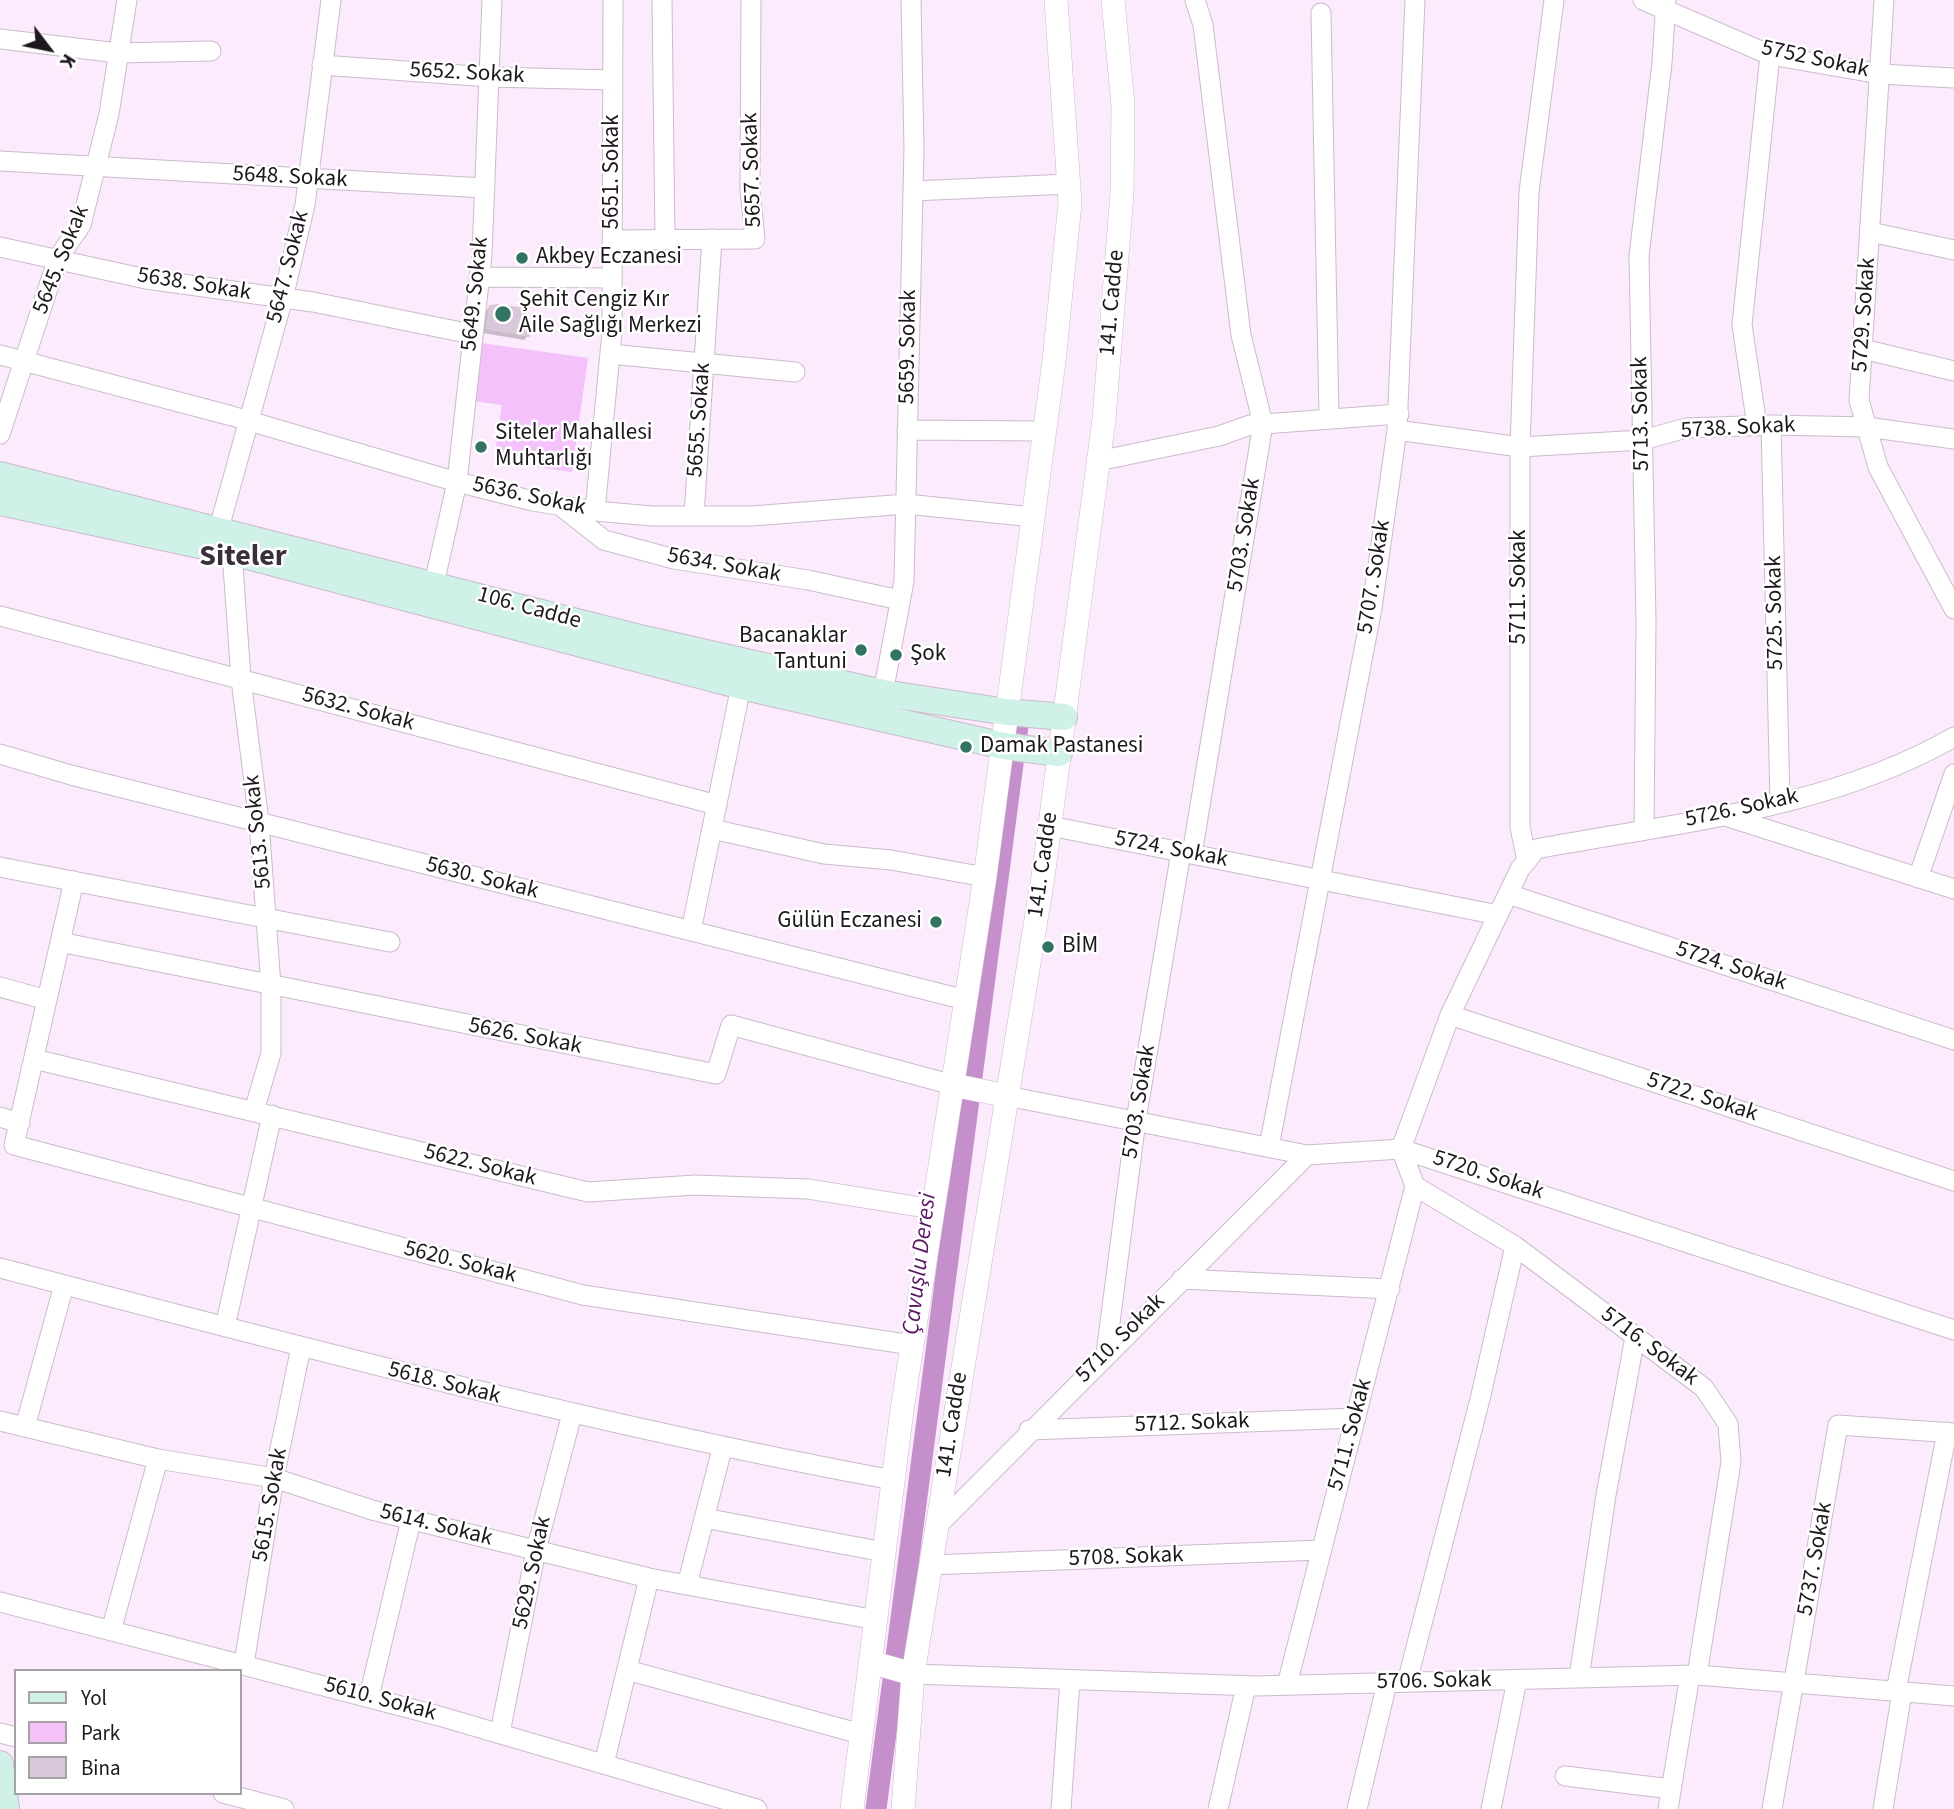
<!DOCTYPE html>
<meta charset="utf-8">
<style>
body{margin:0}
#map{position:relative;width:1954px;height:1809px;overflow:hidden;background:#fbebfd;font-family:"Source Sans 3",sans-serif}
canvas{display:block}
.legend{position:absolute;left:14px;top:1669px;width:228px;height:126px;box-sizing:border-box;background:#fff;border:2px solid #a5a2a5;margin:0;padding:9px 12px;list-style:none;font-size:21px;color:#1d171e}
.legend li{display:flex;align-items:center;gap:14px;height:35px}
.legend b{width:35px;border:2px solid #a5a2a5}
.north{position:absolute;left:14px;top:14px;width:70px;height:70px;-webkit-text-stroke:5px #fff;paint-order:stroke;rotate:122deg;font-size:19px;font-weight:700;line-height:28px;text-align:center;color:#1d171e}
.north::after{content:'';display:block;margin:auto;width:24px;height:32px;background:#1d171e;clip-path:polygon(50% 0,100% 100%,50% 72%,0 100%)}
</style>
<div id="map">
<canvas width="1954" height="1809"></canvas>
<ul class="legend">
<li><b style="height:9px;background:#d0f1e8"></b>Yol</li>
<li><b style="height:19px;background:#f4c1fb"></b>Park</li>
<li><b style="height:19px;background:#d8c8da"></b>Bina</li>
</ul>
<div class="north">K</div>
</div>
<script>
const ctx = document.querySelector('canvas').getContext('2d');
ctx.lineJoin = 'round';
function fill(path, color) { ctx.fillStyle = color; ctx.fill(path, 'evenodd'); }
function strokePath(path, color, width, dash) { ctx.strokeStyle = color; ctx.lineWidth = width; ctx.lineCap = dash ? 'butt' : 'round'; ctx.setLineDash(dash || []); ctx.stroke(path); }
function label(font, color, halo, rows, align = 'center') {
  ctx.font = font + ' "Source Sans 3",sans-serif'; ctx.lineWidth = 5; ctx.setLineDash([]); ctx.textBaseline = 'middle'; ctx.strokeStyle = halo; ctx.fillStyle = color; for (const [text, x, y, turn = 0] of rows) {
    ctx.save(); ctx.translate(x, y); ctx.rotate((+turn || 0) * Math.PI / 180); ctx.textAlign = isNaN(turn) ? turn : align; if (halo) ctx.strokeText(text, 0, 0); ctx.fillText(text, 0, 0); ctx.restore();
  }
}
fill(new Path2D(`
 M481,343L588,358L572,472L494,461L502,405L473,401Z`), '#f4c1fb');
fill(new Path2D(`
 M489,307L523,320L528,336L524,340L483,333L485,312Z`), '#0003');
strokePath(new Path2D(`
 M876,1809L1018,726`), '#c58fcc', 21);
fill(new Path2D(`
 M497,304L526,308L525,320L531,324L530,337L486,329L489,305Z`), '#d8c8da');
const minor = new Path2D(`
 M662,0L665,239
 M1643,0L1770,55L1880,74L1954,78
 M1884,0L1859,400L1878,467L1954,609
 M1321,13L1329,417
 M0,39L118,53L211,51
 M322,65L490,77L613,80
 M0,161L485,188
 M913,191L1069,184
 M1870,232L1954,250
 M612,240L755,239L750,190L751,0
 M0,247L146,279L313,302L471,334
 M479,277L612,278
 M1863,349L1954,371
 M610,354L795,372
 M0,355L232,416L457,482L533,501L595,511L652,516H752L906,504L1033,517
 M1771,425L1780,801
 M1757,426L1742,325L1770,55
 M907,430L1044,431
 M1397,430L1520,447L1643,440L1686,428L1771,425L1867,427L1954,439
 M0,434L58,258L81,225L109,114L127,0
 M1098,461L1219,436L1250,425L1399,414
 M562,507L604,540L674,559L808,580L900,600
 M595,511L612,332L613,0
 M694,516L712,239
 M219,528L283,298L305,205L331,0
 M232,552L241,679L259,822L271,986V1053L254,1111
 M434,584L457,482L482,255L492,0
 M0,616L717,805
 M883,693L904,581L914,148L911,0
 M0,754L71,775L966,1000
 M1722,815L1954,889
 M1050,826L1498,915
 M712,829L824,854L891,860L985,877
 M1644,829L1646,622L1639,256L1662,63L1666,0
 M1192,854L1263,424L1241,335L1203,25L1195,0
 M1527,861L1520,827V447L1529,192L1554,0
 M0,867L390,942
 M1918,878L1954,774
 M74,881L14,1145L583,1295L912,1345
 M1508,894L1954,1040
 M691,931L741,686
 M60,942L716,1074L731,1025L953,1085
 M0,987L47,1000
 M1450,1015L1954,1181
 M34,1059L588,1192L695,1185L808,1189L933,1209
 M1007,1096L1307,1155L1401,1149L1954,1330
 M0,1117L20,1123
 M1269,1147L1372,608L1397,430L1415,0
 M1401,1149L1450,1015L1520,869L1536,849C1675,823 1829,809 1954,737
 M1401,1149L1415,1186L1515,1246L1704,1388L1728,1424L1731,1462L1697,1675
 M0,1268C297,1346 591,1424 893,1480
 M1182,1279L1390,1289
 M225,1327L272,1115
 M1106,1354L1136,1120L1181,852
 M0,1421L158,1459L274,1478L372,1510L649,1578L876,1620
 M25,1427L64,1285
 M1029,1430L1356,1418
 M704,1518L884,1552
 M937,1526L1307,1155
 M930,1565L1321,1550
 M687,1585L722,1449
 M0,1602L439,1716L757,1809
 M111,1631L158,1459
 M244,1664L274,1478L301,1347
 M627,1670L861,1734
 M913,1674L1256,1686L1697,1675L1954,1696
 M1579,1678L1606,1495L1635,1337
 M1407,1682L1480,1399L1515,1246
 M1287,1685L1415,1186
 M1896,1691L1947,1432
 M369,1697L411,1520
 M0,1733L16,1737
 M500,1733L536,1550L572,1414
 M604,1764L649,1578
 M1565,1776L1671,1789
 M223,1793L284,1809
 M1061,1809L1070,1680
 M1218,1809L1246,1686
 M1357,1809L1387,1683
 M1491,1809L1517,1680
 M1668,1809L1690,1675
 M1772,1809L1838,1425L1954,1433
 M1883,1809L1902,1692`);
const tertiary = new Path2D(`
 M953,1085L1007,1096
 M870,1662L913,1674
 M852,1809L902,1410L985,877L1054,361L1070,203L1056,0
 M903,1809L913,1674L1043,877L1104,419L1122,193L1123,105L1113,0`);
const secondary = new Path2D(`
 M0,475L644,639L883,693L1007,712L1064,717
 M0,502L232,552L741,686L1004,746L1059,753
 M0,1764L6,1809`);
strokePath(minor, '#cbbbcd', 21);
strokePath(tertiary, '#cbbbcd', 24);
strokePath(secondary, '#cbbbcd', 28);
strokePath(minor, '#fff', 19);
strokePath(tertiary, '#fff', 23);
strokePath(secondary, '#d0f1e8', 26);
for (const [x, y, r, color] of [
 [522,258,7,"#337363"],
 [503,314,9,"#337363"],
 [481,447,7,"#337363"],
 [861,650,7,"#337363"],
 [896,655,7,"#337363"],
 [966,747,7,"#337363"],
 [936,922,7,"#337363"],
 [1048,947,7,"#337363"]
]) { const dot = new Path2D(); dot.arc(x, y, r, 0, 2 * Math.PI); ctx.fillStyle = color; ctx.fill(dot); strokePath(dot, '#fff', 2.5); }
label('23px', '#1d171e', '#fff', [
 ["5752 Sokak",1815,60,12],
 ["5652. Sokak",467,74,3],
 ["5657. Sokak",753,170,-92],
 ["5651. Sokak",613,172,-90],
 ["5648. Sokak",290,178,3],
 ["5645. Sokak",62,260,-68],
 ["5647. Sokak",289,267,-76],
 ["5638. Sokak",194,285,9],
 ["5649. Sokak",476,294,-84],
 ["141. Cadde",1113,303,-85],
 ["5729. Sokak",1865,315,-86],
 ["5659. Sokak",909,347,-89],
 ["5713. Sokak",1642,414,-91],
 ["5655. Sokak",700,420,-86],
 ["5738. Sokak",1738,429,-3],
 ["5636. Sokak",529,497,12],
 ["5703. Sokak",1245,535,-81],
 ["5634. Sokak",724,566,10],
 ["5707. Sokak",1375,577,-81],
 ["5711. Sokak",1520,587,-90],
 ["106. Cadde",529,609,15],
 ["5725. Sokak",1776,613,-91],
 ["5632. Sokak",358,710,15],
 ["5726. Sokak",1742,809,-12],
 ["5613. Sokak",259,832,-96],
 ["5724. Sokak",1171,850,11],
 ["141. Cadde",1044,865,-82],
 ["5630. Sokak",482,879,14],
 ["5724. Sokak",1731,967,18],
 ["5626. Sokak",525,1037,11],
 ["5722. Sokak",1702,1098,18],
 ["5703. Sokak",1140,1102,-81],
 ["5622. Sokak",480,1166,14],
 ["5720. Sokak",1488,1176,18],
 ["5620. Sokak",460,1263,14],
 ["5710. Sokak",1121,1339,-45],
 ["5716. Sokak",1649,1347,37],
 ["5618. Sokak",444,1384,14],
 ["5712. Sokak",1192,1424,-2],
 ["141. Cadde",953,1425,-81],
 ["5711. Sokak",1351,1435,-75],
 ["5615. Sokak",271,1505,-80],
 ["5614. Sokak",436,1526,14],
 ["5708. Sokak",1126,1558,-2],
 ["5737. Sokak",1816,1559,-80],
 ["5629. Sokak",533,1573,-78],
 ["5706. Sokak",1434,1682,-1],
 ["5610. Sokak",380,1700,15]
]);
label('23px', '#1d171e', '#fff', [
 ["Akbey Eczanesi",536,258],
 ["Şehit Cengiz Kır",519,301],
 ["Aile Sağlığı Merkezi",519,327],
 ["Siteler Mahallesi",495,434],
 ["Muhtarlığı",495,460],
 ["Bacanaklar",847,637,"right"],
 ["Tantuni",847,663,"right"],
 ["Şok",910,655],
 ["Damak Pastanesi",980,747],
 ["Gülün Eczanesi",922,922,"right"],
 ["BİM",1062,947]
], 'left');
label('italic 24px', '#591762', '#fff', [
 ["Çavuşlu Deresi",921,1264,-83]
]);
label('bold 30px', '#3c2f3d', '#fff', [
 ["Siteler",243,558]
]);
</script>
